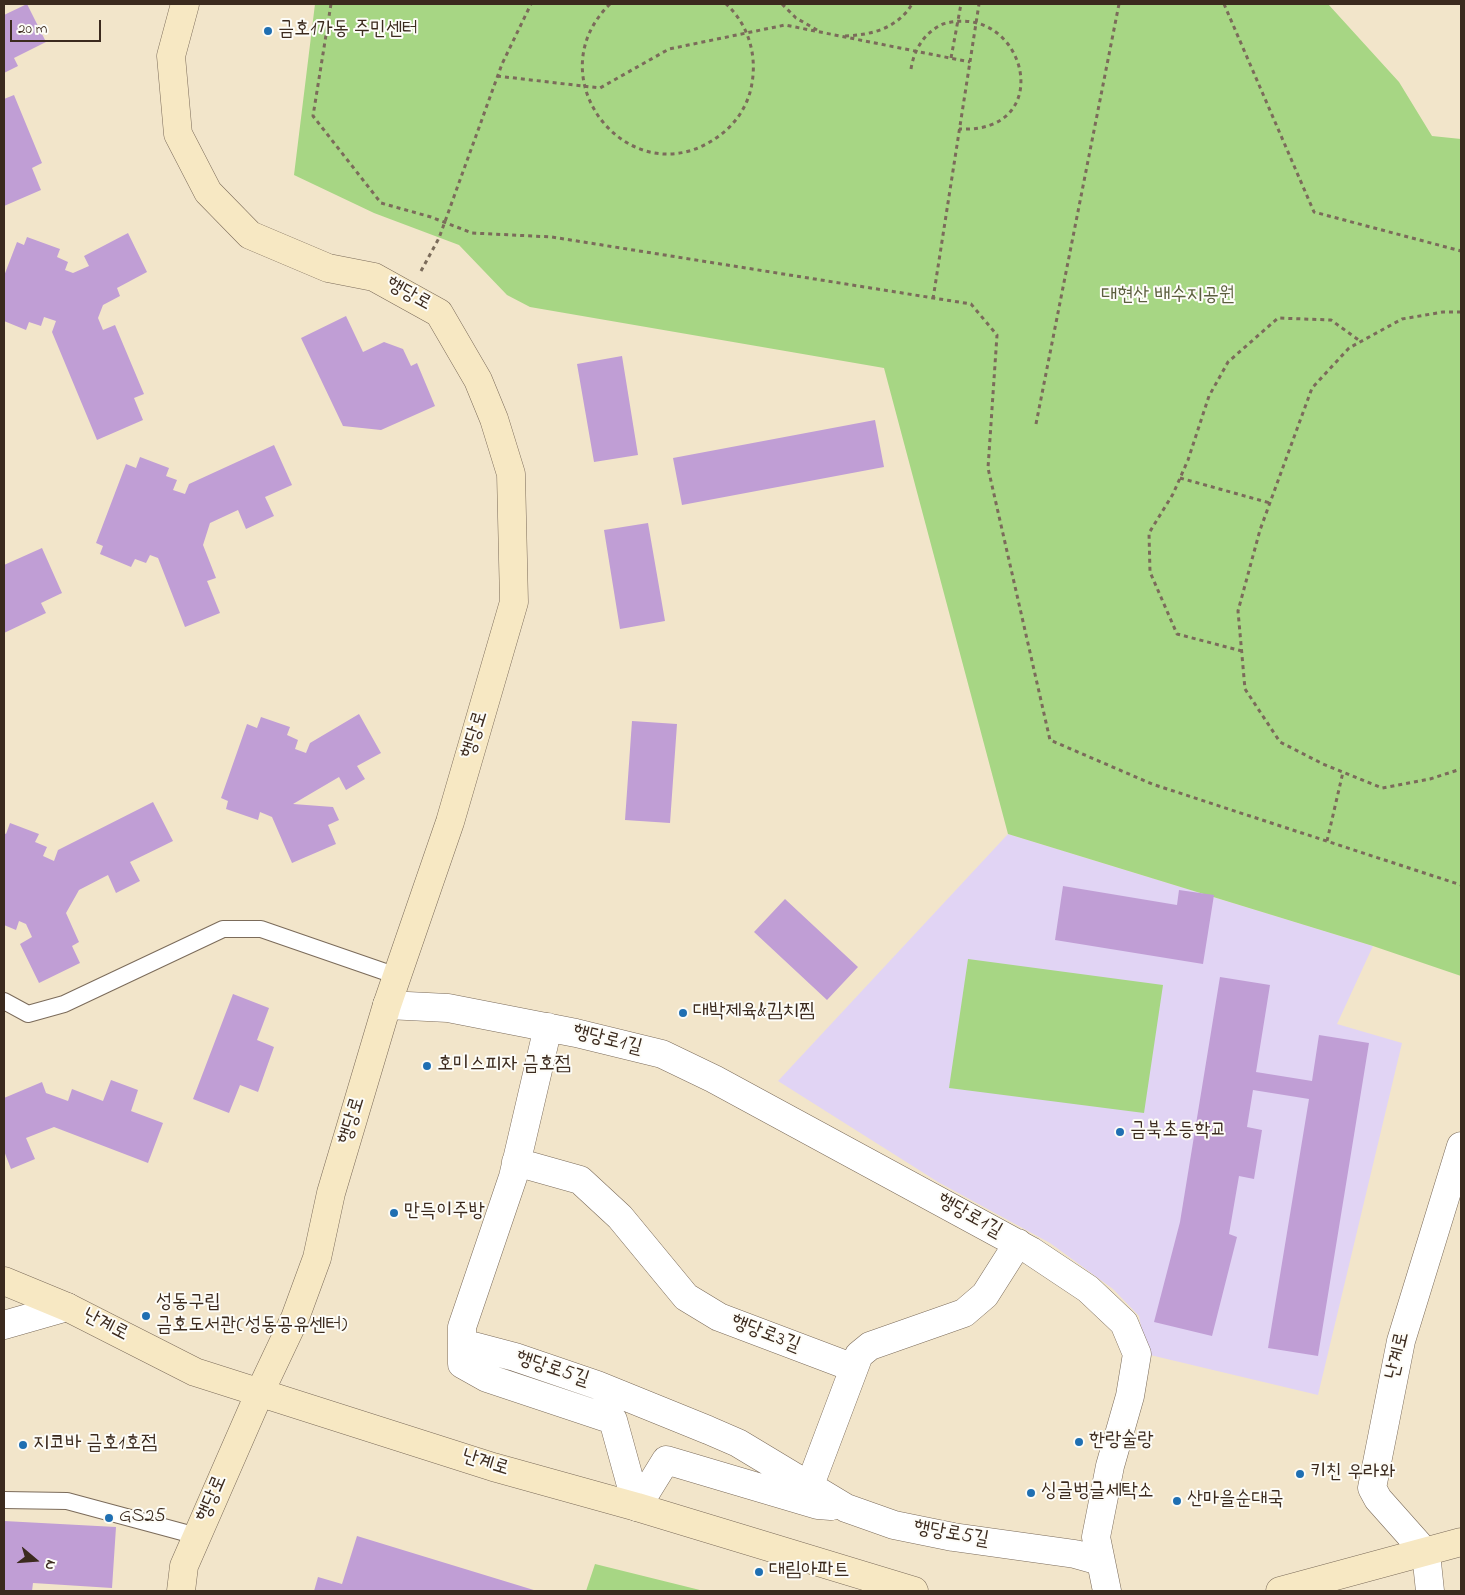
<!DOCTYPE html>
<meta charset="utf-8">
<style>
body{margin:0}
#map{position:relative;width:1465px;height:1595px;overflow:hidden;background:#f2e5ca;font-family:"Indie Flower",sans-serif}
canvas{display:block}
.frame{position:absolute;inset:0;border:5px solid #3b2a1e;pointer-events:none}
.north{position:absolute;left:10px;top:1535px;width:50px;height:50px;-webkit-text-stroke:4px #fdfcf7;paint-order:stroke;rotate:108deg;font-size:14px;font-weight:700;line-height:20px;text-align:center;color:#3b2a1e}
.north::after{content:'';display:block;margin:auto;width:18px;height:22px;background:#3b2a1e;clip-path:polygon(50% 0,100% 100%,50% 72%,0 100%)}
.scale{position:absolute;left:10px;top:20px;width:91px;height:22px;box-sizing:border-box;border:2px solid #3b2a1e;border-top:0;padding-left:6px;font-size:15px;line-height:18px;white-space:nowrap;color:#3b2a1e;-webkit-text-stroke:4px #fdfcf7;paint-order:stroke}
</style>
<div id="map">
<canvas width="1465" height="1595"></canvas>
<div class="frame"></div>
<div class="north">N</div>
<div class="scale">20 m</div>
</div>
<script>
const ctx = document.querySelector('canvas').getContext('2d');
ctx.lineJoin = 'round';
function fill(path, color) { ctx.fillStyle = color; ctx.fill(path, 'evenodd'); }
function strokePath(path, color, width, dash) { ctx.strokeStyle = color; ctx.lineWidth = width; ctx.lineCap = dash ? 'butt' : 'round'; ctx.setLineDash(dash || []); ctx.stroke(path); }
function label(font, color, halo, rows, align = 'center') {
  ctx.font = font + ' "Indie Flower","Poor Story",sans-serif'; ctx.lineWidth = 4; ctx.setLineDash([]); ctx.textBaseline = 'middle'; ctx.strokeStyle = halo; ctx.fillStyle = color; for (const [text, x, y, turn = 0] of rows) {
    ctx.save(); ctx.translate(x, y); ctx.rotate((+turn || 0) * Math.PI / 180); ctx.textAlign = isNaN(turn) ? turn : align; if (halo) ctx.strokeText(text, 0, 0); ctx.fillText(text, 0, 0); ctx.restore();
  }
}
fill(new Path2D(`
 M1008,834L1373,946L1337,1024L1402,1043L1318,1395L1146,1354L1139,1316L1113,1289L1050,1243L938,1182L778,1081Z`), '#e1d4f4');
fill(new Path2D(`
 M315,4H1328L1399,82L1432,136L1461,139V976L1373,946L1008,834L884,368L530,307L507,295L459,245L374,213L294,175Z
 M968,959L1163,985L1144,1113L949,1088Z
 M595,1564L704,1591H586Z`), '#a7d684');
fill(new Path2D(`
 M27,4L46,42L14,58L18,66L4,73V15Z
 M14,95L42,163L32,168L41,190L4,206V99Z
 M128,233L147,272L117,288L120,296L103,305L98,318L103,330L115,325L144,394L134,398L143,420L97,440L52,332L56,321L44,317L41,326L29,322L26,330L4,321V276L17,242L24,245L27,237L60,249L57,257L68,262L65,270L73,273L89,266L84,256Z
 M346,316L363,352L384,342L403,349L411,366L417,363L435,406L381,430L343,426L301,338Z
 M622,356L638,455L594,462L577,364Z
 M875,420L884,467L682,505L673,458Z
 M274,445L292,485L265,497L274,516L246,529L238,510L210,523L203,545L216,578L207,581L220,613L185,627L158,558L150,555L146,563L135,559L131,567L100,554L103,546L96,543L126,464L136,468L140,457L169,468L166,476L177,480L173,490L185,494L189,484Z
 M648,523L665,621L620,629L604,530Z
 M42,548L62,593L41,603L46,613L4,633V565Z
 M359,714L381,753L357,766L365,779L346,790L339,777L293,804L333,807L339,820L328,825L336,844L292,863L272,817L260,812L258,820L226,809L228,801L221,798L247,724L257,728L261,717L290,727L287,735L298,740L295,749L306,753L310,743Z
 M632,721L677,724L670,823L625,820Z
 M153,802L173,841L130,862L140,881L116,893L108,875L79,890L66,913L79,942L72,946L80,963L39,983L20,944L32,937L26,924L19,921L16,930L4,925V833L6,834L10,823L39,834L35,842L47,847L43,856L54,861L58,850Z
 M1063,886L1177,905L1179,890L1214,895L1203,964L1055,940Z
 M785,899L858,967L827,1000L754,932Z
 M1220,977L1270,985L1256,1072L1312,1081L1319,1035L1369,1043L1318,1356L1268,1348L1309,1099L1253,1090L1247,1127L1262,1130L1254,1179L1239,1176L1229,1234L1237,1237L1212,1336L1154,1322L1180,1222Z
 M233,994L269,1008L257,1040L274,1047L258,1092L240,1085L229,1113L193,1099Z
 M111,1080L138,1090L131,1111L163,1123L148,1163L54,1127L26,1138L35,1159L11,1169L4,1151V1098L42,1082L46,1093L68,1101L72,1089L103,1101Z
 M4,1521L116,1527L112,1588L33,1583L32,1591H4Z
 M357,1536L537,1591H314L318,1577L342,1584Z`), '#c09ed5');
const service = new Path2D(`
 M4,1001L28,1014L64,1004L223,929H261L397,976
 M4,1500L67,1501L197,1536`);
const minor = new Path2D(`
 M387,1005L448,1008L576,1033L662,1054L714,1079L1031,1251L1088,1289L1124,1323L1137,1354L1130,1396L1110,1466L1096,1537L1107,1591
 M548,1027L513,1177L462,1327V1364L487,1378L613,1420L637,1507
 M516,1162L580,1180L620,1217L686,1297L719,1317L854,1368
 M4,1325L67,1307
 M462,1343L515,1357L597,1385L708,1430L738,1443L846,1508L894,1525L953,1537L1075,1554L1100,1561
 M810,1485L859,1355L870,1346L964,1313L985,1295L1018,1243
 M637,1507L666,1460L818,1505L831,1506
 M1430,1591L1426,1553L1378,1499L1372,1488L1401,1341L1461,1146`);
const secondary = new Path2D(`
 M4,1281L67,1307L195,1372L493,1467L637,1507L914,1591
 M181,1591L184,1566L260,1392L295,1318L317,1258L331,1193L387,1005L450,822L514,602L511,474L494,419L478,380L439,313L374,277L328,268L250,235L208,192L178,134L171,56L185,4
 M1280,1591L1461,1542`);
strokePath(service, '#7b6b5a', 18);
strokePath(minor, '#7b6b5a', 29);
strokePath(secondary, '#7b6b5a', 29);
strokePath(new Path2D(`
 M331,4L313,116L381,203L431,217L472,233L552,237L971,304L997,335L988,468L1050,740L1152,784L1461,885
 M610,4C533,79 632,200 719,136C736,124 749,104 752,83C757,54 748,24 726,4
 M782,4L796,18L817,30
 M1224,4L1314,212L1461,251
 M845,36C872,35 898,28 912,4
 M951,58L961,4
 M911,69C914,49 925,32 943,24C1025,0 1060,134 959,129
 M497,76L600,88L669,49L785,25L970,62
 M421,271L439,238L502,64L531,4
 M933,299L979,4
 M1461,312H1443L1402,319L1349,348L1312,388L1260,530L1238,611L1245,689L1280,742L1323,764L1382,788L1430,779L1461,769
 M1036,424L1119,4
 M1180,478L1270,503
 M1242,651L1177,634L1150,572L1149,533L1173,494L1188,460L1209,396L1228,362L1278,318L1331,320L1360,341
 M1327,841L1343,772`), '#7b6b5a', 3, [4, 4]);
strokePath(service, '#fff', 16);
strokePath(minor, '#fff', 28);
strokePath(secondary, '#f7e8c3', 28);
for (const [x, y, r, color] of [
 [268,31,5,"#1f6fb2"],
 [683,1013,5,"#1f6fb2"],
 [427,1066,5,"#1f6fb2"],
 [1120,1132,5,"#1f6fb2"],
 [394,1213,5,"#1f6fb2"],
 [146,1316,5,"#1f6fb2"],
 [1079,1442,5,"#1f6fb2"],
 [23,1445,5,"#1f6fb2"],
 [1300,1474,5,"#1f6fb2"],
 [1031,1493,5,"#1f6fb2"],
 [1177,1501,5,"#1f6fb2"],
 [109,1518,5,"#1f6fb2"],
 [759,1572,5,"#1f6fb2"]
]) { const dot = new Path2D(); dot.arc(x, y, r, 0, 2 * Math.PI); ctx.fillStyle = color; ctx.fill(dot); strokePath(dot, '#fdfcf7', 2); }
label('20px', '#3b2a1e', '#fdfcf7', [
 ["금호1가동 주민센터",278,31],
 ["대박제육&김치찜",693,1013],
 ["호미스피자 금호점",437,1066],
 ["금북초등학교",1130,1132],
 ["만득이주방",404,1213],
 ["성동구립",156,1304],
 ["금호도서관(성동공유센터)",156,1327],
 ["한랑술랑",1089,1442],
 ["지코바 금호1호점",33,1445],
 ["키친 우라와",1310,1474],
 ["싱글벙글세탁소",1041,1493],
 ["산마을순대국",1187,1501],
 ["GS25",119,1518],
 ["대림아파트",769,1572]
], 'left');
label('20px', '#3b2a1e', '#fdfcf7', [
 ["행당로",408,295,29],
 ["행당로",476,735,-73],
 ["행당로1길",607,1041,14],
 ["행당로",353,1121,-73],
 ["행당로1길",969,1217,29],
 ["난계로",105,1326,27],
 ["행당로3길",765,1335,21],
 ["난계로",1399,1356,-77],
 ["행당로5길",552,1370,18],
 ["난계로",485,1464,17],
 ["행당로",213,1499,-67],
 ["행당로5길",951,1535,10]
]);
label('20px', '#5b5e3d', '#fdfcf7', [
 ["대현산 배수지공원",1168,297]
]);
</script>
